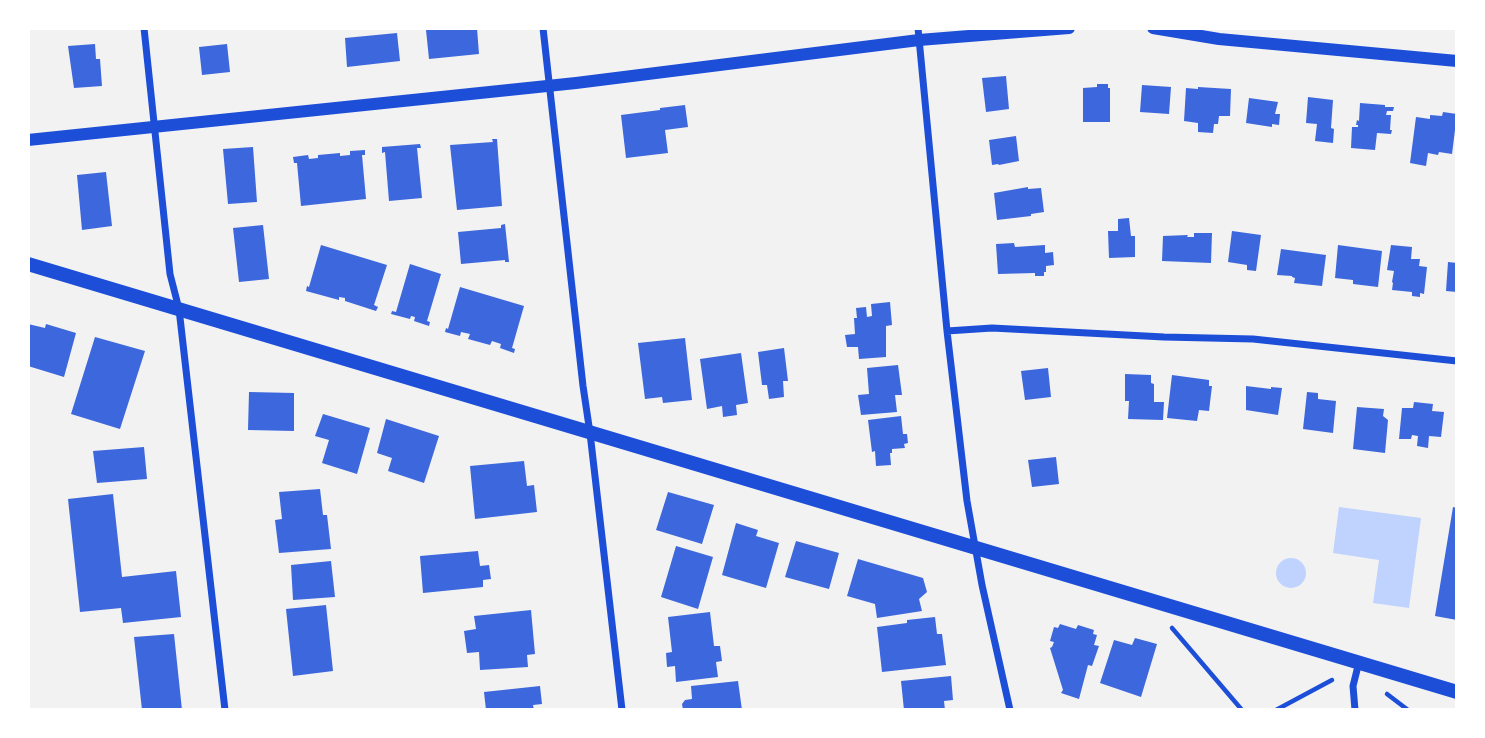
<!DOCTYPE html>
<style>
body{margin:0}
#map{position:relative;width:1485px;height:738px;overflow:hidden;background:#f2f2f2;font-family:Manrope,sans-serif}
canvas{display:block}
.frame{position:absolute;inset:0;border:30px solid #fff;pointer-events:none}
</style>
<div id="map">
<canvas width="1485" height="738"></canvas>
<div class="frame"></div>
</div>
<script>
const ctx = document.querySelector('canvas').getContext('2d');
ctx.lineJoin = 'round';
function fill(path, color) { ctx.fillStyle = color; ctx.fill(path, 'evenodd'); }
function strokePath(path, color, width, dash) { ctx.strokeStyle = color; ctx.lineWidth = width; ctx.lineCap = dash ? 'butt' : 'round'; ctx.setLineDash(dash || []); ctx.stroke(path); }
fill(new Path2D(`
 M1339,507L1421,518L1409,608L1373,603L1379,560L1333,553Z
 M1276 573a15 15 0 1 1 30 0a15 15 0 1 1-30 0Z`), '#bfd3fe');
fill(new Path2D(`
 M442,28H477L479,54L429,59L426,30Z
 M397,33L400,61L347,67L345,38Z
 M95,44L96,59H100L102,86L74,88L68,46Z
 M227,44L230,72L202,75L199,47Z
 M1006,76L1009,109L986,112L982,78Z
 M1097,84H1108V88H1110V122H1083V88L1097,87Z
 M1142,85L1171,87L1169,114L1140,112Z
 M1198,87L1231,89L1230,116H1219L1218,124H1214L1213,133L1198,132V123L1184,121L1186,88L1198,89Z
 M1308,97L1333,100L1331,128L1334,129L1333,143L1315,141L1317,124L1306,123Z
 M1249,98L1278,102L1275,114H1280L1279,125L1272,124V127L1246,123Z
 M1360,103L1385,105V107H1394L1393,111H1387L1386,115H1391L1390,130H1392L1391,134L1377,133L1375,150L1351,148L1352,127H1358V125H1356L1357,120L1359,121Z
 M685,105L688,127L665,130L668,153L626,158L621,115L660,110V108Z
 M1443,112L1457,114L1452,154L1439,152L1438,155L1428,153L1426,166L1410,163L1416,117L1430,119V115L1442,116Z
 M1016,136L1019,161L999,165L998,164L992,165L989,140Z
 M492,139H497L502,206L457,210L450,145L493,142Z
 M420,144L421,148H417L422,198L389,201L385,152L382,153V147Z
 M253,147L257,202L228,204L223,149Z
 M365,150V155H362L366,199L301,206L297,163H294L293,157L308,155L309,159L318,158V155L340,153V156L350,155V151Z
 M106,172L112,226L82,230L77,175Z
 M1028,187V189L1041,188L1044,212L1031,214V216L997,220L994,193Z
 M1129,218L1131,236H1135V257L1109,258L1108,231H1118V219Z
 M505,224L509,262H505V260L461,264L458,232L501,228V225Z
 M263,225L269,279L239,282L233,228Z
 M1232,231L1261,235L1256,271L1247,270V265L1228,262Z
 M1194,233H1212L1211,263L1162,261L1163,236L1188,235L1187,237H1194Z
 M1014,243L1015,247L1045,245V253L1053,252L1054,265L1046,266V272H1044V276H1035V273L998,274L996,244Z
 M321,245L387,265L374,305L378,307L376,311L345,301V298L339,297V300L306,291L307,286L309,287Z
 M1338,245L1382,251L1378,287L1353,284V280L1335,278Z
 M1391,245L1412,247L1411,259H1420L1419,266L1427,267L1424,294L1420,293V297L1412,296V292L1392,290L1393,283L1392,282L1394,271L1387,270Z
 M1281,249L1326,255L1322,286L1294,283L1295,278L1292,277V276L1277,275Z
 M1448,262L1457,263V292L1446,291Z
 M410,264L441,274L427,321L430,322L429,326L414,321L415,317L411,316L410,319L391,314L392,311L396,312Z
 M460,287L524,306L512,348L515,349L514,353L500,348L501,344L492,341L490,345L468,339L470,334L461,332L460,336L445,332L446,328L448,329Z
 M890,302L892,325L886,326V357L859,359L858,347H847L845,335L855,334L854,318H857L856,308L866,307L867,317L872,316L871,304Z
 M28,324L45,328L46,324L76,333L64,377L28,366Z
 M95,337L145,351L120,429L71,414Z
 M685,338L692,400L663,403L662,397L645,399L638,343Z
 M784,348L788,381H783L784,397L769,399L767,385H762L758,352Z
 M741,353L748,403L736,405L737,415L723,417L722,406L707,409L700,359Z
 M898,365L902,395H895L897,412L861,415L858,395L869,394L867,368Z
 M1048,368L1051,397L1025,400L1021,371Z
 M1125,374L1151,375V383L1154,384V402H1164L1163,420L1128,419L1129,401H1125Z
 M1172,375L1209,380V386H1212L1209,411L1199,410L1197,421L1167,418Z
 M1246,386L1271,389V387L1282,388L1278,415L1246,410Z
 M249,392L294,393V431L248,430Z
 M1307,392L1318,393V399L1336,401L1333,433L1303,429Z
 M1414,402L1433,404L1432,411L1444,412L1441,437L1429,436L1428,448L1417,446L1418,436L1412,435L1411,439H1399L1402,408H1413Z
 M1357,407L1384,409L1383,416L1388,420L1385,453L1353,449Z
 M323,414L370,428L357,474L322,463L329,440L315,436Z
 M901,416L903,434H907L908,443L904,444L905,448L892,449V453H890L891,465L876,466L875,451L872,452L868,420Z
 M386,419L439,436L424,483L388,471L392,458L377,453Z
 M144,447L147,479L97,483L93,451Z
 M1056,457L1059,484L1032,487L1028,460Z
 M524,461L527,486L534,485L537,512L475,519L470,466Z
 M320,489L323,515H327L331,549L279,553L275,520L282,519L279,492Z
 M668,492L714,505L702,544L656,530Z
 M113,494L122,577L176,571L181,617L123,623L121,608L80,612L68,499Z
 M1453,507L1457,508V620L1435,616Z
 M736,523L758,530L756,536L779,543L766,588L722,575Z
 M796,541L839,553L829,589L785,577Z
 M676,546L713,557L698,609L661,597Z
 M478,551L480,566L489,565L491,579L483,580V587L423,593L420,556Z
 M858,559L923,578L927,592L919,599L922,611L877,618L875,604L847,596Z
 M331,561L335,597L293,600L291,565Z
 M326,605L333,671L293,676L286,609Z
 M531,610L535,654L527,655L528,667L480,670L479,652L467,653L464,631L476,629L474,616Z
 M710,612L714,646H720L722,661L716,662L718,677L676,682L675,666L667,667L666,653L672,652L668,617Z
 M935,617L937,634H942L946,665L882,672L877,627L907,623V620Z
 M1060,624L1076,629L1078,625L1094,630L1093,634L1097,635L1094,645L1099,646L1092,666L1088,665L1079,699L1061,693L1063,690L1050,648L1052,647L1054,642L1050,641L1054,627L1058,628Z
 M174,634L182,710H142L134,637Z
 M1135,638L1157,644L1141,697L1100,683L1114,640L1132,645Z
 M951,676L953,700L944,701L945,710H904L901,681Z
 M738,681L742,710H683L682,704L685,700L692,699L691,686Z
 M540,686L542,704L533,705L534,710H486L484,692Z`), '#3d67dc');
strokePath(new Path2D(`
 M1172,628L1242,710
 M1387,694L1408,710
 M1276,710L1332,680`), '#1d4ed8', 4.5);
strokePath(new Path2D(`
 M144,28L170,274L179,309L225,710
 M543,28L583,386L590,433L622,710
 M918,28L947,331L967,501L982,585L1010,710
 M947,331L992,328L1164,337L1253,339L1457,361
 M1355,710L1353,686L1359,662`), '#1d4ed8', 7);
strokePath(new Path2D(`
 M1153,28L1219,39L1457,61
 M28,140L576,83L919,40L1069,28`), '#1d4ed8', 12);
strokePath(new Path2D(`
 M28,264L1457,692`), '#1d4ed8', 14);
</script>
